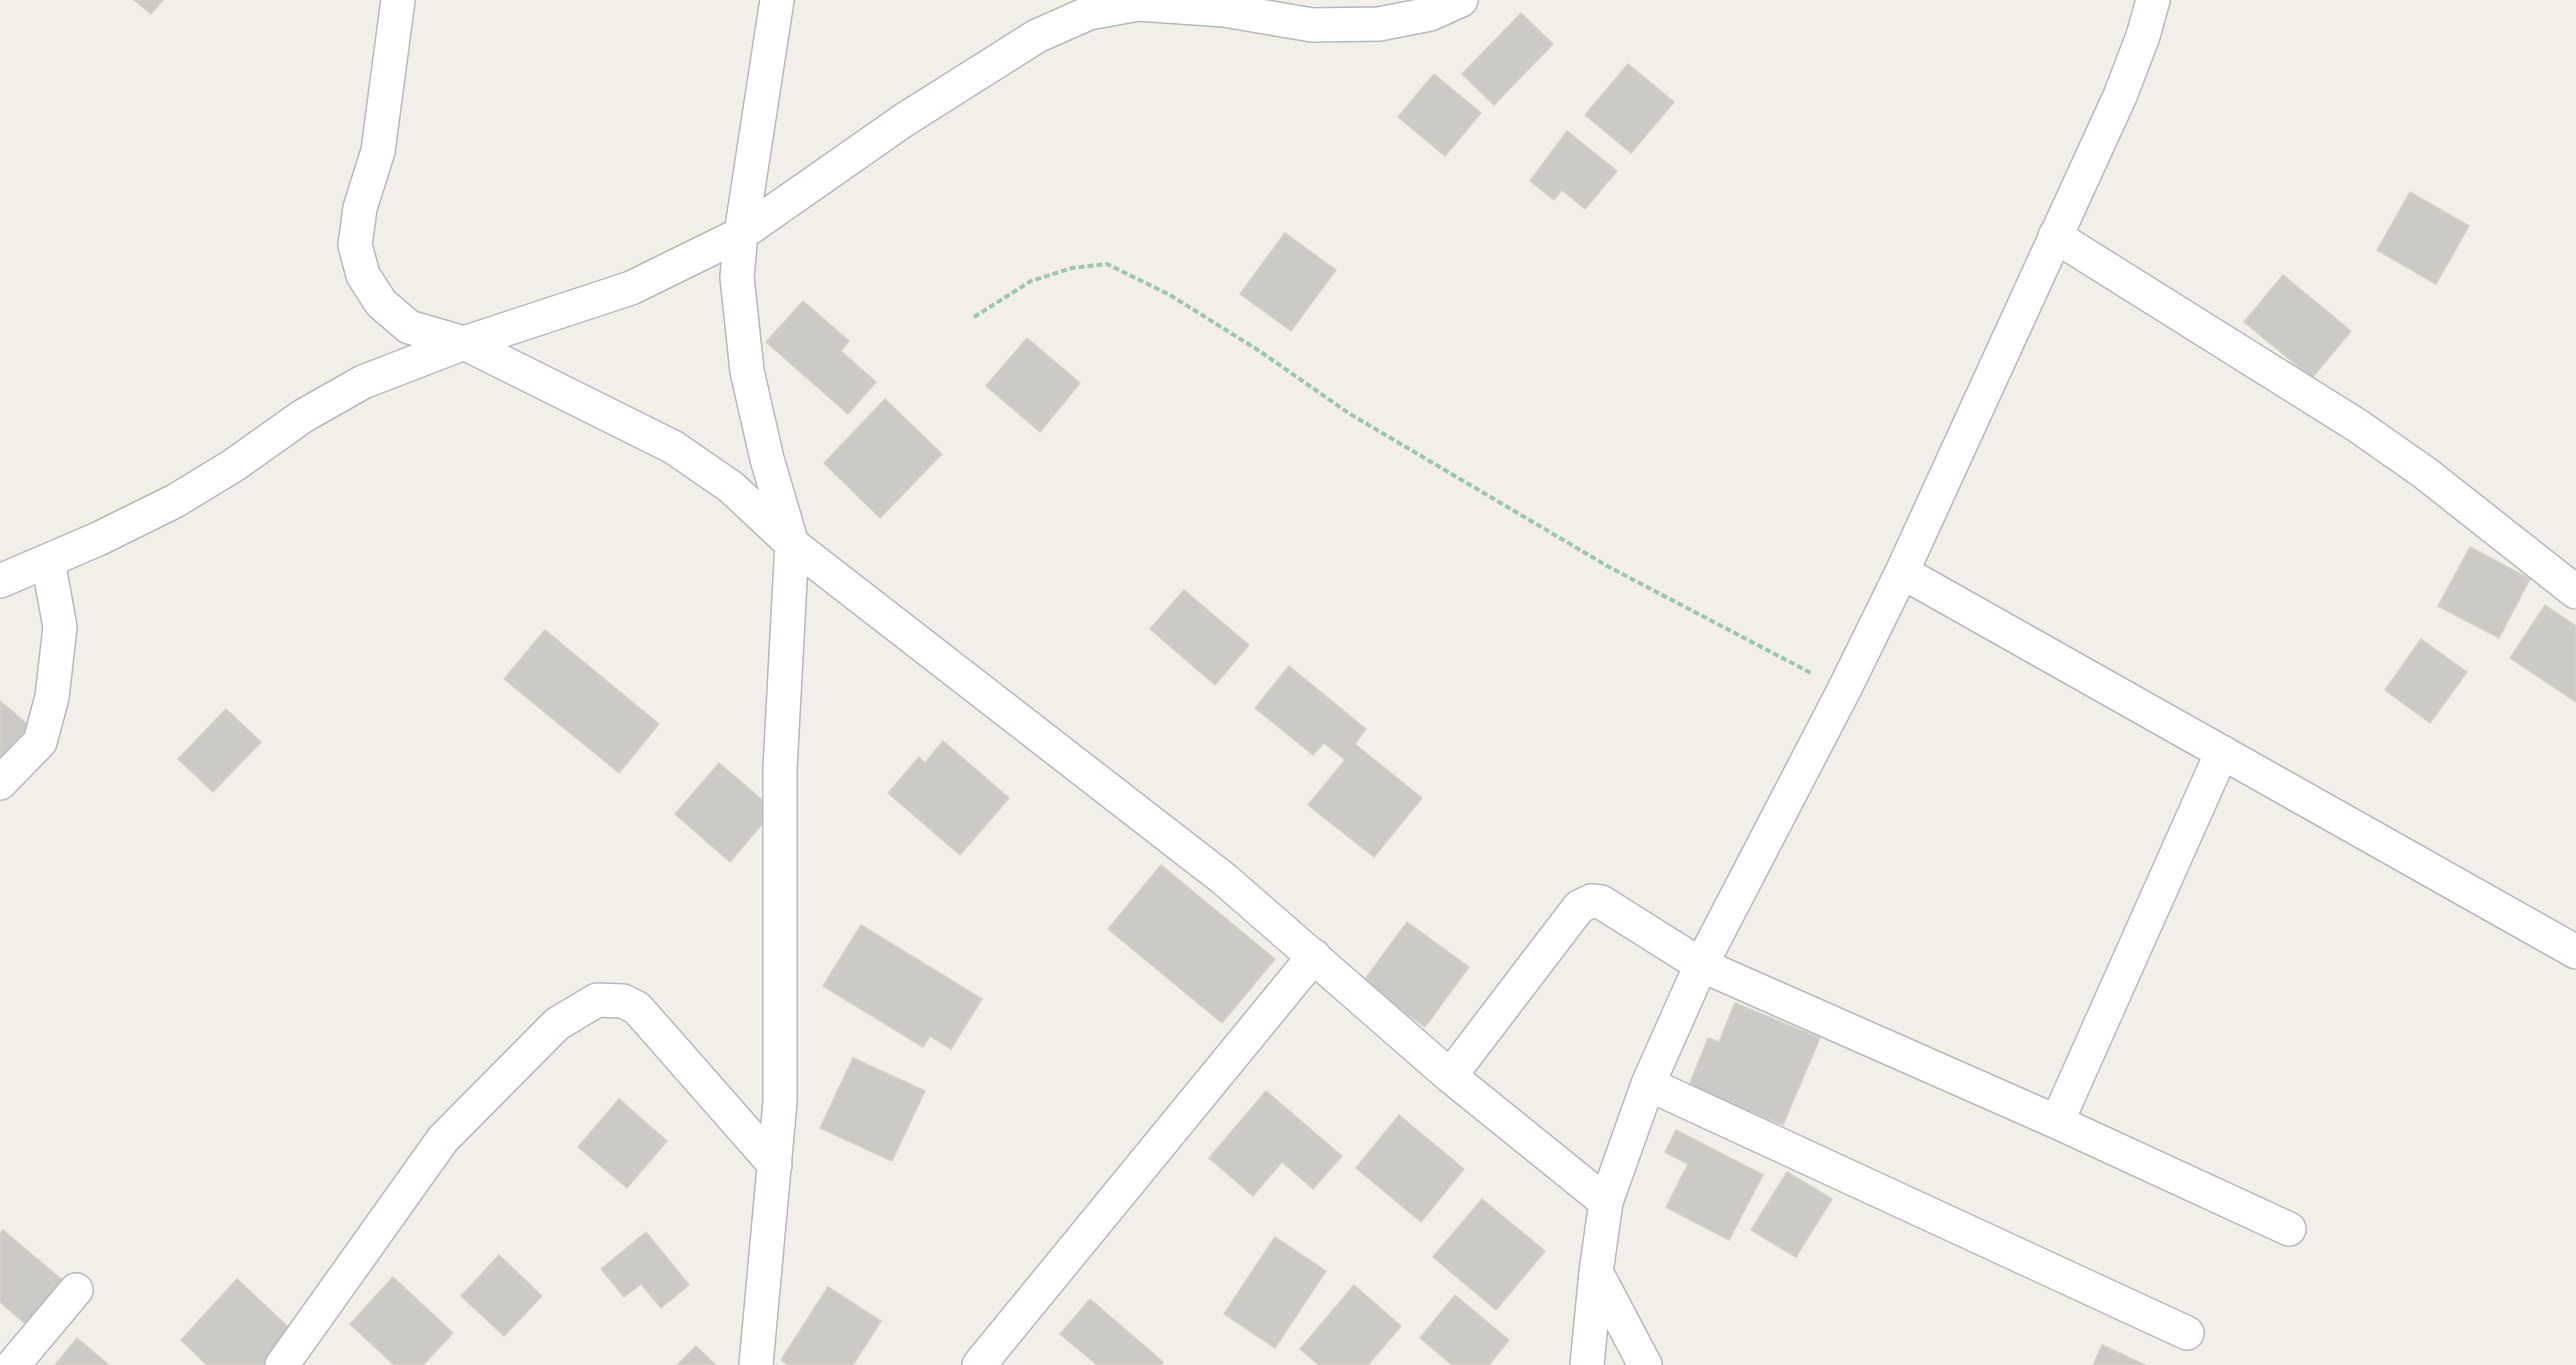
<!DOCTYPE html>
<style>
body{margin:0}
canvas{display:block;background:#f1efe8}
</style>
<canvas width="2576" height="1365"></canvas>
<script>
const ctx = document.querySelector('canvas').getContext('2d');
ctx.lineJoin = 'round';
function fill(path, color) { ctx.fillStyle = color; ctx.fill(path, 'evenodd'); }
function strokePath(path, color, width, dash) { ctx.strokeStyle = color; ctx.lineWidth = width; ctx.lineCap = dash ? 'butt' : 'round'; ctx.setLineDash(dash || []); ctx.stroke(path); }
const building = new Path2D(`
 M134,0H163L151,14Z
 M1521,13L1553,44L1494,105L1462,74Z
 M1628,64L1674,102L1631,153L1585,115Z
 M1434,74L1481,113L1445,156L1398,117Z
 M1567,131L1617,171L1585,209L1562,190L1554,200L1530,181Z
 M2410,192L2469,226L2436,284L2377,250Z
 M1285,233L1336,270L1291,331L1240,294Z
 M2283,275L2351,331L2312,378L2244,322Z
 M803,301L849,341L841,351L876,382L848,414L766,342Z
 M1027,338L1080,383L1040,432L986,386Z
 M885,399L942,454L880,518L824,463Z
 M2470,547L2530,579L2499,638L2438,606Z
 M1184,590L1249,645L1215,685L1150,629Z
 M2545,605L2576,626V702L2510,658Z
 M545,630L659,724L619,773L504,679Z
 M2421,639L2467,672L2430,723L2385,690Z
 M1289,666L1366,729L1355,744L1422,798L1374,857L1308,805L1345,760L1324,743L1313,755L1255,708Z
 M0,701L30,726L0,760Z
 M226,709L261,742L213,792L178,759Z
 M943,741L1009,798L960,855L888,793L919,757L925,763Z
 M719,763L774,810L730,862L675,814Z
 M1161,865L1275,959L1222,1023L1108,929Z
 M1407,922L1469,967L1425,1027L1363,982Z
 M861,925L982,999L951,1049L930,1036L923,1047L823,986Z
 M1735,1003L1820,1038L1783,1125L1689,1086L1708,1038L1719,1042Z
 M853,1058L925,1091L892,1161L820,1128Z
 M1266,1091L1342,1156L1313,1189L1282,1162L1253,1196L1209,1158Z
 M619,1099L667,1141L627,1188L578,1147Z
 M1399,1115L1464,1169L1421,1222L1356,1168Z
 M1676,1130L1763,1175L1729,1240L1666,1207L1688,1164L1665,1152Z
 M1787,1172L1832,1199L1796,1257L1751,1230Z
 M1482,1199L1545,1251L1496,1310L1433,1257Z
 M3,1230L73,1289L36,1333L0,1302V1234Z
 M646,1232L689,1285L661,1308L641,1284L624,1297L601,1269Z
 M1275,1237L1326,1271L1275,1348L1224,1314Z
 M499,1255L542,1296L504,1336L461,1296Z
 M393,1277L453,1333L423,1365H394L350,1324Z
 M237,1279L300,1338L275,1365H207L181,1340Z
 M1354,1285L1401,1326L1368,1365H1319L1300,1349Z
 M828,1287L881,1321L853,1365H788L781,1360Z
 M1455,1295L1509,1340L1489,1365H1452L1420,1338Z
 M1090,1299L1163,1362L1161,1365H1097L1060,1334Z
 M77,1338L109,1365H55Z
 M2102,1345L2145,1365H2093Z
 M696,1346L716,1365H677Z`);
fill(building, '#cccac5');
strokePath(building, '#d6d1c6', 1.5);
const minor = new Path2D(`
 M398,0L378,151L360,208L355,245L363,275L381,303L409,327L464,343L673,447L731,487L792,544L1224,879L1450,1076L1579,907L1591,901L1601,902L1701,965L2057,1122L2289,1229
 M2055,236L2358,426L2425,473L2576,592
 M1902,572L2576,952
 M0,581L98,539L175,501L234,465L303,416L363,382L464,343L631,288L741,234L904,120L1037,36L1089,13L1138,4L1224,10L1312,25L1379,24L1430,14L1461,0
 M0,783L40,742L52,697L60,627L48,561
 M1450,1076L1606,1202
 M1648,1084L2187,1333
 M2057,1122L2222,752
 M1596,1272L1645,1365
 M13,1365L76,1290
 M282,1365L443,1139L557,1024L597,1000L623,1001L637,1008L775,1165
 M756,1365L780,1102V768L792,544L767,459L747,371L737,277L741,234L777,0
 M979,1365L1314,956
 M1587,1365L1596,1272L1606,1202L1648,1084L1701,965L1844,690L1902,572L2120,96L2143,36L2153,0`);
strokePath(minor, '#b5b8bc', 36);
strokePath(new Path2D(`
 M974,317L1031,281L1072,268L1107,264L1170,295L1258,350L1350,414L1609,567L1811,673`), '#9cc7a9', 4, [6, 3]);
strokePath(minor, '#fff', 33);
</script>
